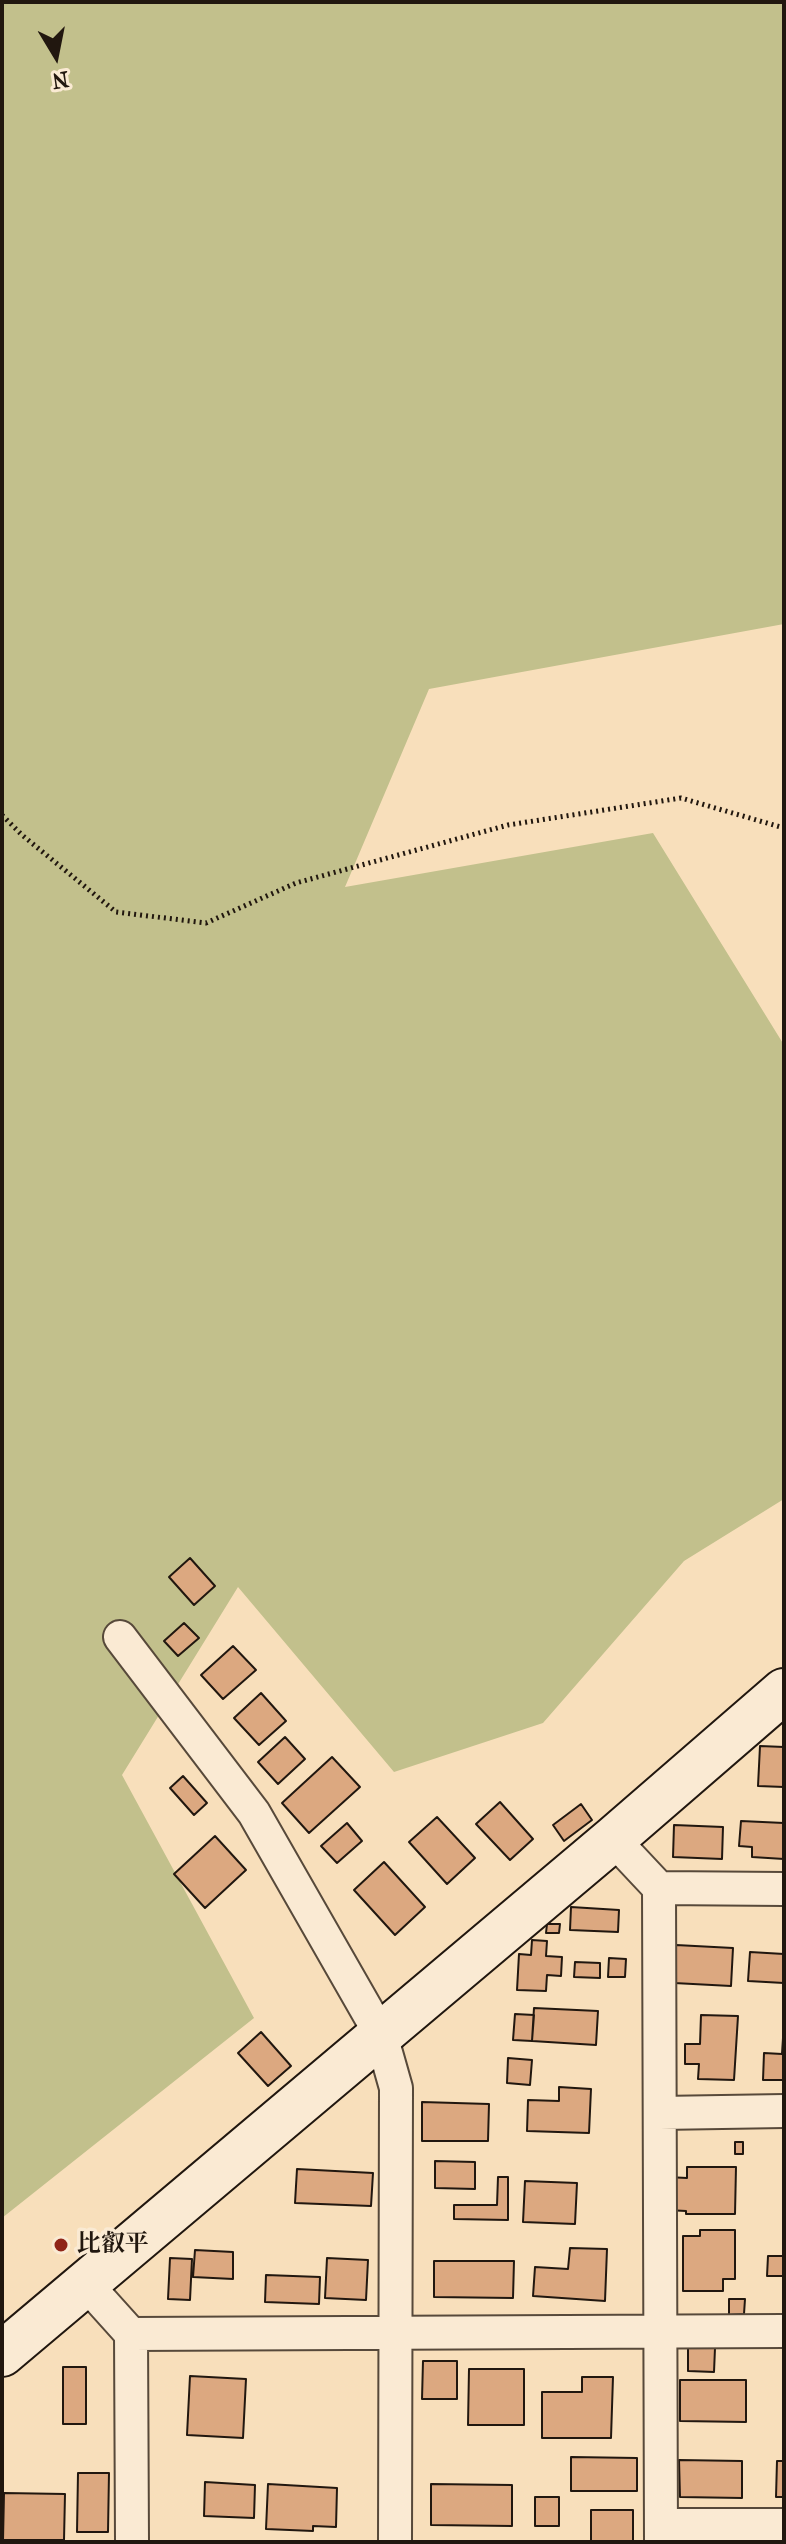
<!DOCTYPE html>
<meta charset="utf-8">
<style>
body{margin:0}
#map{position:relative;width:786px;height:2544px;overflow:hidden;background:#f8dfbb;font-family:"IM FELL French Canon",serif}
canvas{display:block}
.frame{position:absolute;inset:0;border:4px solid #21170f;pointer-events:none}
.north{position:absolute;left:16px;top:16px;width:80px;height:80px;-webkit-text-stroke:6px #faead3;paint-order:stroke;rotate:170deg;font-size:22px;font-weight:700;line-height:32px;text-align:center;color:#21170f}
.north::after{content:'';display:block;margin:auto;width:28px;height:36px;background:#21170f;clip-path:polygon(50% 0,100% 100%,50% 72%,0 100%)}
</style>
<div id="map">
<canvas width="786" height="2544"></canvas>
<div class="frame"></div>
<div class="north">N</div>
</div>
<script>
const ctx = document.querySelector('canvas').getContext('2d');
ctx.lineJoin = 'round';
function fill(path, color) { ctx.fillStyle = color; ctx.fill(path, 'evenodd'); }
function strokePath(path, color, width, dash) { ctx.strokeStyle = color; ctx.lineWidth = width; ctx.lineCap = dash ? 'butt' : 'round'; ctx.setLineDash(dash || []); ctx.stroke(path); }
function label(font, color, halo, rows, align = 'center') {
  ctx.font = font + ' "IM FELL French Canon","Noto Serif JP",serif'; ctx.lineWidth = 7; ctx.setLineDash([]); ctx.textBaseline = 'middle'; ctx.strokeStyle = halo; ctx.fillStyle = color; for (const [text, x, y, turn = 0] of rows) {
    ctx.save(); ctx.translate(x, y); ctx.rotate((+turn || 0) * Math.PI / 180); ctx.textAlign = isNaN(turn) ? turn : align; if (halo) ctx.strokeText(text, 0, 0); ctx.fillText(text, 0, 0); ctx.restore();
  }
}
fill(new Path2D(`
 M2,2H784V624L429,689L345,887L653,833L784,1045V1499L684,1561L543,1723L394,1772L238,1587L122,1775L254,2018L2,2218Z`), '#c2c08c');
const building = new Path2D(`
 M190,1558L215,1586L194,1605L169,1577Z
 M184,1623L199,1638L178,1656L164,1641Z
 M233,1646L256,1670L223,1699L201,1675Z
 M261,1693L286,1721L259,1745L234,1718Z
 M285,1737L305,1759L278,1784L258,1762Z
 M760,1746L784,1747V1787L758,1786Z
 M332,1757L360,1787L309,1833L282,1803Z
 M183,1776L207,1803L194,1815L170,1788Z
 M500,1802L533,1839L510,1860L476,1824Z
 M581,1804L592,1820L564,1841L553,1825Z
 M437,1817L475,1858L447,1884L409,1842Z
 M741,1821L784,1823V1859L752,1857V1847L739,1846Z
 M347,1823L362,1841L337,1863L321,1846Z
 M674,1825L723,1827L722,1859L673,1857Z
 M215,1836L246,1870L205,1908L174,1874Z
 M384,1862L425,1907L395,1935L354,1890Z
 M571,1907L619,1910L618,1932L570,1930Z
 M547,1924H560L559,1933H546Z
 M532,1940L547,1941L546,1956L562,1957L561,1976L547,1975L546,1991L517,1990L519,1954L531,1955Z
 M676,1945L733,1948L731,1986L674,1983Z
 M750,1952L784,1954V1983L748,1981Z
 M609,1958L626,1959L625,1977H608Z
 M575,1962L600,1963V1978L574,1977Z
 M534,2008L598,2011L596,2045L532,2041Z
 M515,2014L534,2015L532,2041L513,2040Z
 M701,2015L738,2016L734,2080L698,2079L699,2064H685V2044H700Z
 M261,2032L291,2066L268,2086L238,2053Z
 M783,2038L784,2080H763L764,2053L782,2054Z
 M508,2058L532,2060L530,2085L507,2083Z
 M559,2087L591,2089L589,2133L527,2131L528,2100L559,2101Z
 M422,2102L489,2104L488,2141H422Z
 M735,2142H743V2154H735Z
 M435,2161L475,2162V2189L435,2188Z
 M687,2167H736L735,2214H686V2211L667,2210V2177L687,2178Z
 M297,2169L373,2173L371,2206L295,2203Z
 M498,2177H508V2220L454,2219V2205H497Z
 M525,2181L577,2183L575,2224L523,2222Z
 M700,2230H735V2279H723V2291H683V2236H700Z
 M570,2248L607,2249L605,2301L533,2296L535,2267L568,2269Z
 M195,2250L233,2252V2279L193,2277Z
 M768,2256H784V2276H767Z
 M170,2258L192,2259L190,2300L168,2299Z
 M327,2258L368,2260L366,2300L325,2298Z
 M434,2261H514L513,2298L434,2297Z
 M266,2275L320,2277L319,2304L265,2302Z
 M729,2299H745L744,2314L729,2315Z
 M688,2348H715L714,2372L688,2371Z
 M423,2361H457V2399H422Z
 M63,2367H86V2424H63Z
 M469,2369H524V2425H468Z
 M190,2376L246,2379L243,2438L187,2435Z
 M582,2377H613L611,2438H542V2392H582Z
 M680,2380H746V2422L680,2421Z
 M571,2457L637,2458V2491H571Z
 M679,2460L742,2461V2498L680,2497Z
 M777,2461H784V2497H776Z
 M78,2473H109L108,2532H77Z
 M205,2482L255,2485L254,2518L204,2516Z
 M268,2484L337,2488L336,2527L313,2526V2531L266,2529Z
 M431,2484L512,2485V2526L431,2525Z
 M4,2493L65,2494L64,2540H3Z
 M535,2497H559V2526H535Z
 M591,2510H633V2541H591Z`);
fill(building, '#dca880');
strokePath(building, '#21170f', 2);
const street = new Path2D(`
 M120,1637L254,1813L381,2035L396,2088L395,2542
 M613,1839L659,1888L661,2542
 M659,1888L784,1889
 M660,2113L784,2111
 M86,2284L131,2334L132,2542
 M131,2334L784,2331
 M661,2525H784`);
const secondary = new Path2D(`
 M2,2354L613,1839L784,1691`);
strokePath(street, '#57493a', 36);
strokePath(secondary, '#21170f', 48);
strokePath(new Path2D(`
 M2,815L22,835L116,912L206,923L296,883L508,825L681,798L784,828`), '#21170f', 5, [2, 4]);
strokePath(street, '#faead3', 32);
strokePath(secondary, '#faead3', 44);
for (const [x, y, r, color] of [
 [61,2245,8,"#8f2418"]
]) { const dot = new Path2D(); dot.arc(x, y, r, 0, 2 * Math.PI); ctx.fillStyle = color; ctx.fill(dot); strokePath(dot, '#faead3', 3); }
label('bold 24px', '#21170f', '#faead3', [
 ["比叡平",77,2245]
], 'left');
</script>
